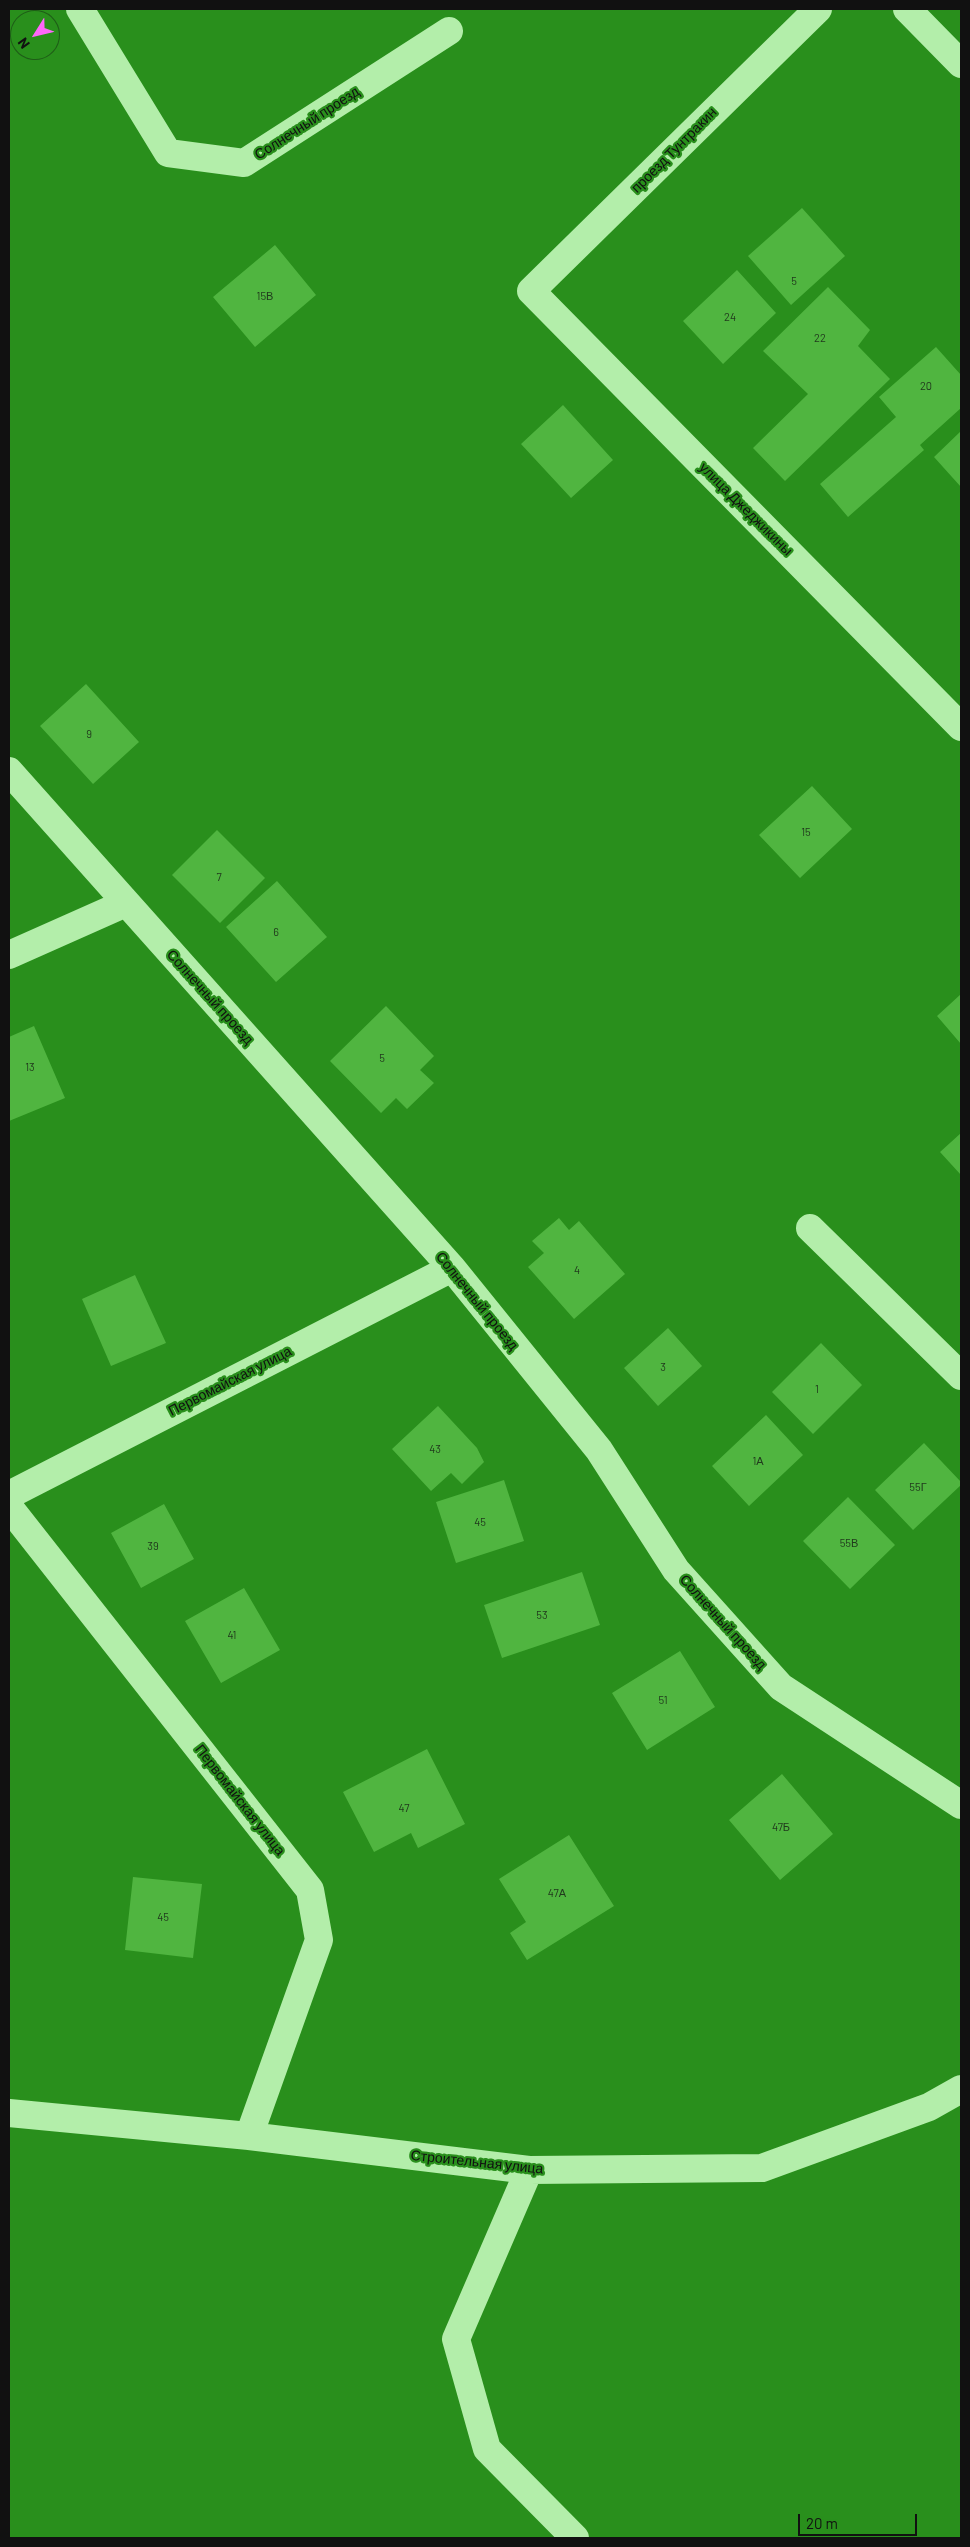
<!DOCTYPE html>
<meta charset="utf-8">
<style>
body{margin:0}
#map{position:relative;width:970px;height:2547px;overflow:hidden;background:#298f1c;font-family:Barlow,sans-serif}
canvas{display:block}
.frame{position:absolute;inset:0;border:10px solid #111;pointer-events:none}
.north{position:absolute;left:10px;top:10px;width:50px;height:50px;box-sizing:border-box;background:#298f1c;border:1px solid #1f5d18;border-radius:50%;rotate:234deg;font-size:14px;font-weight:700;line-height:20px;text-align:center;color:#111}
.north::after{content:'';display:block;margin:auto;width:18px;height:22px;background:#fe67fa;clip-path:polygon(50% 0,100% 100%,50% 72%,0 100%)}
.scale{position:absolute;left:798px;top:2514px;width:119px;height:22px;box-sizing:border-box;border:2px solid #111;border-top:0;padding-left:6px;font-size:15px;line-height:18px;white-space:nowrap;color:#111;-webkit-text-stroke:4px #298f1c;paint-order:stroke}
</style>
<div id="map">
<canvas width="970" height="2547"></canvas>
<div class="frame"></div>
<div class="north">N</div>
<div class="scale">20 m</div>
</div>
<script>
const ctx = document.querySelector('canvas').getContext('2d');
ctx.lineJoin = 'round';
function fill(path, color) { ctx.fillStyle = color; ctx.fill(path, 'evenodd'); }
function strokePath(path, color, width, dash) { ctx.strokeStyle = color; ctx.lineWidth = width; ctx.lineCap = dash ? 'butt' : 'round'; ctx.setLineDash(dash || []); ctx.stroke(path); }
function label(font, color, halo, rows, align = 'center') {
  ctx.font = font + ' Barlow,sans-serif'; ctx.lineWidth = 4.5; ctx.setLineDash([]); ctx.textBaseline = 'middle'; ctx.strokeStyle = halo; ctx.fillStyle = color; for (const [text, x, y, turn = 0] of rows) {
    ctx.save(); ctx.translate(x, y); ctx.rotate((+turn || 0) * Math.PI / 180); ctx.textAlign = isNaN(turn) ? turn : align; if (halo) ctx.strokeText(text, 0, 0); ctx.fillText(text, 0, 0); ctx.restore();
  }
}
fill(new Path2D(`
 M802,208L845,256L791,305L748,256Z
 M275,245L316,295L255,347L213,297Z
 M737,270L776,313L723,364L683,321Z
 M828,287L870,330L858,346L890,379L785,481L753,448L808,394L763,351Z
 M936,347L961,375V408L920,445L924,450L848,517L820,484L896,417L879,397Z
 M563,405L613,460L571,498L521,444Z
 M961,431V487L934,457Z
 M86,684L139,742L93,784L40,726Z
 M812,786L852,829L800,878L759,835Z
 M217,830L265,878L220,923L172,875Z
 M277,881L327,937L276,982L226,927Z
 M961,994V1044L937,1016Z
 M386,1006L434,1056L420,1070L434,1083L407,1109L396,1098L381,1113L330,1061Z
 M34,1026L65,1098L9,1121V1037Z
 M961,1133V1175L940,1152Z
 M559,1218L569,1230L579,1221L625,1274L574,1319L528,1267L544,1253L532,1241Z
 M135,1275L166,1343L111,1366L82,1299Z
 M668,1328L702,1366L658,1406L624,1368Z
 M821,1343L862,1385L813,1434L772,1392Z
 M438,1406L477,1448L484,1462L462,1484L451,1473L431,1491L392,1449Z
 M766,1415L803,1455L749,1506L712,1466Z
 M924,1443L961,1482V1485L913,1530L875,1490Z
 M504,1480L524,1541L456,1563L436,1502Z
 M848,1497L895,1545L850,1589L803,1541Z
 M164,1504L194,1559L141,1588L111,1533Z
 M582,1572L600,1625L502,1658L484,1605Z
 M244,1588L280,1650L221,1683L185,1621Z
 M680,1651L715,1707L647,1750L612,1693Z
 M427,1749L465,1824L418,1848L411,1833L374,1852L343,1792Z
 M782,1774L833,1834L780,1880L729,1820Z
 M569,1835L614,1906L527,1960L510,1933L526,1922L499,1879Z
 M133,1877L202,1884L193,1958L125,1950Z`), '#50b540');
strokePath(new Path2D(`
 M80,9L168,153L244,163L449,31
 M818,9L531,291L961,727
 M907,9L961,64
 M9,771L452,1268L599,1450L676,1570L781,1687L961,1805
 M9,955L126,903
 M810,1228L961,1376
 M9,1495L452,1268
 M9,1507L310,1890L319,1940L249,2136
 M9,2113L249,2136L529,2170L762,2168L929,2107L961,2089
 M529,2170L456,2339L487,2449L575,2538`), '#b3eeaa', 28);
label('11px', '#213a1d', null, [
 ["5",794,281],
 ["15В",265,296],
 ["24",730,317],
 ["22",820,338],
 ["20",926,386],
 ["9",89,734],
 ["15",806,832],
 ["7",219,877],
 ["6",276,932],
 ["5",382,1058],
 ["13",30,1067],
 ["4",577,1270],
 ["3",663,1367],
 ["1",817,1389],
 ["43",435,1449],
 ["1А",758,1461],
 ["55Г",918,1487],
 ["45",480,1522],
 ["55В",849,1543],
 ["39",153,1546],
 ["53",542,1615],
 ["41",232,1635],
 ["51",663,1700],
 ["47",404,1808],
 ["47Б",781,1827],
 ["47А",557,1893],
 ["45",163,1917]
]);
label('14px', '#111', '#298f1c', [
 ["Солнечный проезд",307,123,-33],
 ["проезд Тунтракин",674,150,-45],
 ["улица Джеджикины",746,509,45],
 ["Солнечный проезд",210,997,48],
 ["Солнечный проезд",477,1301,51],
 ["Первомайская улица",230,1381,-27],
 ["Солнечный проезд",723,1622,48],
 ["Первомайская улица",240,1800,52],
 ["Строительная улица",477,2162,6]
]);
</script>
